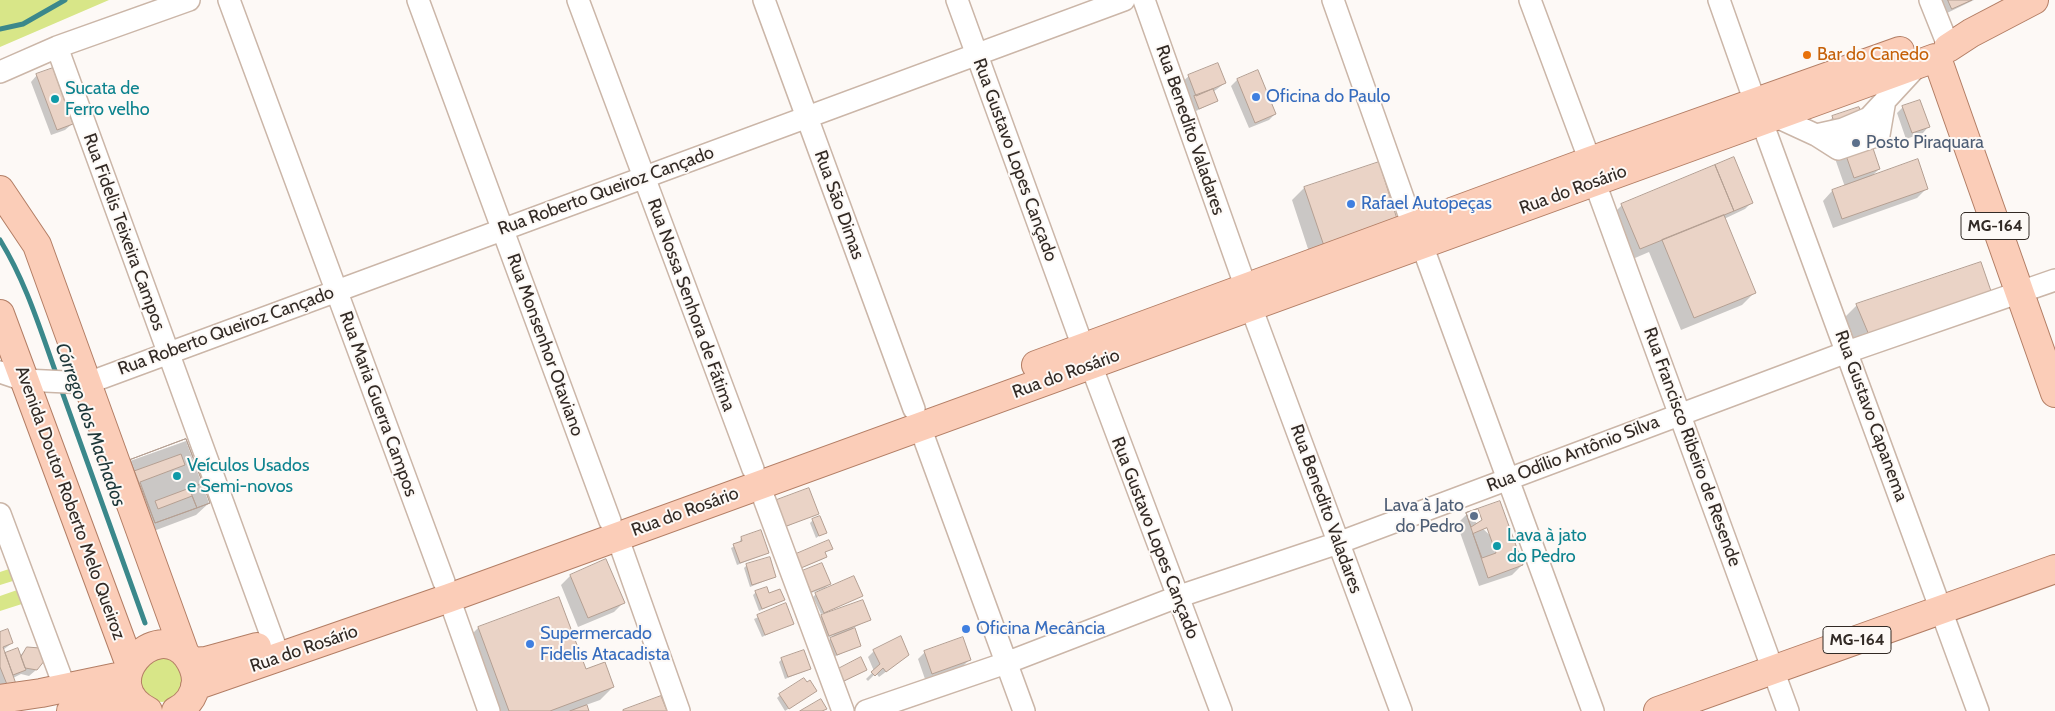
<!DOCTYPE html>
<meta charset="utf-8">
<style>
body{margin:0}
canvas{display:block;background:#fdf9f6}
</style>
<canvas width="2055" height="711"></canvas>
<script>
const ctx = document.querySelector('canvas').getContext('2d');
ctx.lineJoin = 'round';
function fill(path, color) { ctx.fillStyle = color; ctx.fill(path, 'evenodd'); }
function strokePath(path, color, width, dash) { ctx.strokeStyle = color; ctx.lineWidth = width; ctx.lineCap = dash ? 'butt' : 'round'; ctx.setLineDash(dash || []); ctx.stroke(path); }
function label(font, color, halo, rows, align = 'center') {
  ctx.font = font + ' Cabin,sans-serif'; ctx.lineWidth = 4; ctx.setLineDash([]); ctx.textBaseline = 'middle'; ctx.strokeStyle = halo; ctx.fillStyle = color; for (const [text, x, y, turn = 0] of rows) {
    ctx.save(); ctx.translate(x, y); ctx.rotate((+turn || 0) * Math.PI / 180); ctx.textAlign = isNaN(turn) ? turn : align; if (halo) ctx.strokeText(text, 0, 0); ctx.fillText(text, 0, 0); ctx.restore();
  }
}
fill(new Path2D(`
 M0,0H109L0,47Z
 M12,568L16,580L0,585V572Z
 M20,589L25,603L0,611V596Z
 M140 680a22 22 0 1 1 44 0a22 22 0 1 1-44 0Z`), '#d8e688');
fill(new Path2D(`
 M1939,0H1974L1945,14Z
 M1257,72L1275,114L1269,120L1249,128L1231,86L1237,80Z
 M37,75L72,124L65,130L51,135L31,82Z
 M1189,76L1225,83L1213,92L1217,101L1196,111L1182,82Z
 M1903,107L1929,126L1923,133L1906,139L1897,113Z
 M1833,117L1879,169L1870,178L1927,188L1917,198L1833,228L1823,201L1832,191L1845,187L1824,127Z
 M1304,188L1397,222L1311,258L1292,200Z
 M1752,202L1745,209L1724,219L1754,293L1742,305L1681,330L1649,252L1628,261L1609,218L1622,205Z
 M1980,263L1856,347L1845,317L1857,305Z
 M186,441L209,503L196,515L143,535L118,474L130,461Z
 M772,505L817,513L781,529Z
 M1467,514L1522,565L1512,575L1479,586L1457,524Z
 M813,520L825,532L816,538L810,523Z
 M760,532L768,553L737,565L731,548L739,544L741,538Z
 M831,549L824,553L825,556L823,559L799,569L794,558L796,555Z
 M746,566L775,577L750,587L744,568Z
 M800,575L829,584L825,588L808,594Z
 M570,576L623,603L614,612L578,627L561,585Z
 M756,592L768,595L783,600L759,611L753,595Z
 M816,594L861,595L821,614L813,597Z
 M785,605L793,623L762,637L754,619Z
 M822,616L869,620L853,628L860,645L834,657L828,641L834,635L827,638L819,619Z
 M478,628L585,670L613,687L600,700L586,705L588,711H492L466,640Z
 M0,634L12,643L3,650L4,654L20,656L27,648L36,670L29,676L21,674L13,678L15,683L0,689Z
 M874,651L908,655L879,677L876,673L868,681L866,679L874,671L868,657Z
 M925,652L969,660L963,666L925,679L918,659Z
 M782,659L810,669L785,679L779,662Z
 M866,670L841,683L836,672Z
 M812,693L785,711L777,698L780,695Z`), '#0003');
strokePath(new Path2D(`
 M0,29L23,24L65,0
 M0,240C26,282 40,329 57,376
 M60,386L145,623`), '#3b888b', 5);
const building = new Path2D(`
 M1948,0H1972L1952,9Z
 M1218,63L1226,83L1196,96L1188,75Z
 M53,68L73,124L57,130L36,74Z
 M1258,70L1276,114L1255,123L1237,79Z
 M1213,89L1218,101L1199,109L1194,96Z
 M1920,100L1930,127L1912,133L1902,106Z
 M1859,107L1880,169L1854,178L1832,116Z
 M1734,157L1753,203L1734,211L1715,165Z
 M1918,159L1928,189L1842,219L1832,190Z
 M1379,162L1398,222L1324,246L1304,187Z
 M1715,165L1734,211L1640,249L1621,204Z
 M1724,215L1756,293L1694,318L1662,240Z
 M1981,262L1992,294L1869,335L1856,304Z
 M186,439L203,483L155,501L158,509L192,496L197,508L155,523L140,482L185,465L181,454L134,471L130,460Z
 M186,439L210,503L155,523L130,460Z
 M203,483L210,503L197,508L190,490Z
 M809,488L819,514L784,527L774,501Z
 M1500,501L1523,565L1488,578L1466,513Z
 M1478,509L1482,520L1471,527L1466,513Z
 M820,516L827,533L819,536L812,519Z
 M1487,528L1496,553L1482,558L1473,534Z
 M761,530L769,553L740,563L733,544L742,541L741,537Z
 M829,540L833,549L825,552L827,557L801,568L796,554Z
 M770,557L776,577L752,585L746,564Z
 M606,559L625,603L588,618L570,575Z
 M822,563L831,584L811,592L802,571Z
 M854,576L863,596L824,613L815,593Z
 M767,587L769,593L780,589L785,600L762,609L755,591Z
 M559,597L586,669L605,662L614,687L550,711H509L478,627Z
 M863,600L871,620L829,636L821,615Z
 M786,603L794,624L765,635L757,615Z
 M855,628L861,646L837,655L830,638Z
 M8,629L13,643L3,647L16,684L8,687L0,667V632Z
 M901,636L909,655L886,672L883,668L875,676L871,672L880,664L873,650Z
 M963,637L971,660L932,674L924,651Z
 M27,647L40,648L45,660L37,670L25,668L21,657Z
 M18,648L26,670L13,675L5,653Z
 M804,650L811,669L788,677L781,658Z
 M861,657L867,670L844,681L838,669Z
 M804,678L807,682L810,680L817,691L789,709L779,694Z
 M661,696L667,711H623V710Z
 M821,699L827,709L822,711H800Z
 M587,705L589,711H570Z`);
fill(building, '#ead3c6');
strokePath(building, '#b49f92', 1);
const minor = new Path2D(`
 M229,0L444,582
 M418,0L610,521
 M578,0L753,469
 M764,0L914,409
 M957,0L1083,347
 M1144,0L1246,288
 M1333,0L1413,226
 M1530,0L1590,161
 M1719,0L1755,102
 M1930,0L1946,40
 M57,47L274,643
 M0,72L57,47L189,0
 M1777,117L1816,135L1843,129L1869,118L1917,66
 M1762,122L1978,711
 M1816,135L1838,149L1879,135L1885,100
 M1595,183L1788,711
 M1422,245L1593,711
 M1251,307L1401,711
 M1091,365L1221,711
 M0,372L24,380L88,383L1124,0
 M920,427L1024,711
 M759,485L843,711
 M0,514L65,688
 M617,536L679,711
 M449,598L489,711
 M866,711L1006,663L1177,597L1338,543L1847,352L2055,280`);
const major = new Path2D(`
 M1948,48L1971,33L2034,0
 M1937,58L2055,393
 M0,190L37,245L185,654
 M0,314L130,665
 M1036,365L1590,161L1900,51
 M191,662L206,661L257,647
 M195,686L449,598L1935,58
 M0,699L41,693L127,675
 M71,711L136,703
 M148,711C95,684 155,617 187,656C192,663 196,672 196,681C195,695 188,705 176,711
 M1658,711L2055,569`);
strokePath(minor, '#cbb6a8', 24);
strokePath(major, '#b37e65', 30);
strokePath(minor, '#fff', 21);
strokePath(major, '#fbcdb8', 28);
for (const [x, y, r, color] of [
 [1807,55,5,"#e8710a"],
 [1256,97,5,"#3f7fe0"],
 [55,99,5,"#0f9aa8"],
 [1856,143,5,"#5c6f8a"],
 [1351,204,5,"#3f7fe0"],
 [177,476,5,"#0f9aa8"],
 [1474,516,5,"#5c6f8a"],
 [1497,546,5,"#0f9aa8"],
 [966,629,5,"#3f7fe0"],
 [530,644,5,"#3f7fe0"]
]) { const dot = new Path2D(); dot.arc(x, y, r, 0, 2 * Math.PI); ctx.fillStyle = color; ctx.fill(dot); strokePath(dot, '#fdf9f6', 2); }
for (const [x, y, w] of [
 [1995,226,68],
 [1857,640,68]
]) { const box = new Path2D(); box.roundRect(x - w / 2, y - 13.5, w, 27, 4); ctx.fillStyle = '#fdf9f6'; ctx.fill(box); strokePath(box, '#322a25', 1); }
label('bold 16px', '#322a25', null, [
 ["MG-164",1995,226],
 ["MG-164",1857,640]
]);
label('18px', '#c56008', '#fdf9f6', [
 ["Bar do Canedo",1817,55]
], 'left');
label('18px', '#0d838f', '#fdf9f6', [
 ["Sucata de",65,89],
 ["Ferro velho",65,110],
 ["Veículos Usados",187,466],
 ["e Semi-novos",187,487],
 ["Lava à jato",1507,536],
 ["do Pedro",1507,557]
], 'left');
label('18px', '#366cbe', '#fdf9f6', [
 ["Oficina do Paulo",1266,97],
 ["Rafael Autopeças",1361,204],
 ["Oficina Mecância",976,629],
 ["Supermercado",540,634],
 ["Fidelis Atacadista",540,655]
], 'left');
label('18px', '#322a25', '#fdf9f6', [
 ["Rua Benedito Valadares",1190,130,71],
 ["Rua Gustavo Lopes Cançado",1015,160,70],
 ["Rua do Rosário",1573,190,-20],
 ["Rua Roberto Queiroz Cançado",606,191,-20],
 ["Rua São Dimas",839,205,70],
 ["Rua Fidelis Teixeira Campos",124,232,70],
 ["Rua Nossa Senhora de Fátima",691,305,70],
 ["Rua Roberto Queiroz Cançado",226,331,-20],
 ["Rua Monsenhor Otaviano",545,345,70],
 ["Rua do Rosário",1066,374,-20],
 ["Rua Maria Guerra Campos",378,404,70],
 ["Rua Gustavo Capanema",1871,416,70],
 ["Rua Francisco Ribeiro de Resende",1692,447,70],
 ["Rua Odílio Antônio Silva",1573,454,-21],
 ["Avenida Doutor Roberto Melo Queiroz",70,503,70],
 ["Rua Benedito Valadares",1326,509,70],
 ["Rua do Rosário",685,512,-20],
 ["Rua Gustavo Lopes Cançado",1155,538,69],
 ["Rua do Rosário",304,649,-19]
]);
label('18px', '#4e5e75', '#fdf9f6', [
 ["Posto Piraquara",1866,143],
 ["Lava à Jato",1464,506,"right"],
 ["do Pedro",1464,527,"right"]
], 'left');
label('italic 19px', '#1d3638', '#fdf9f6', [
 ["Córrego dos Machados",90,425,70]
]);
</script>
